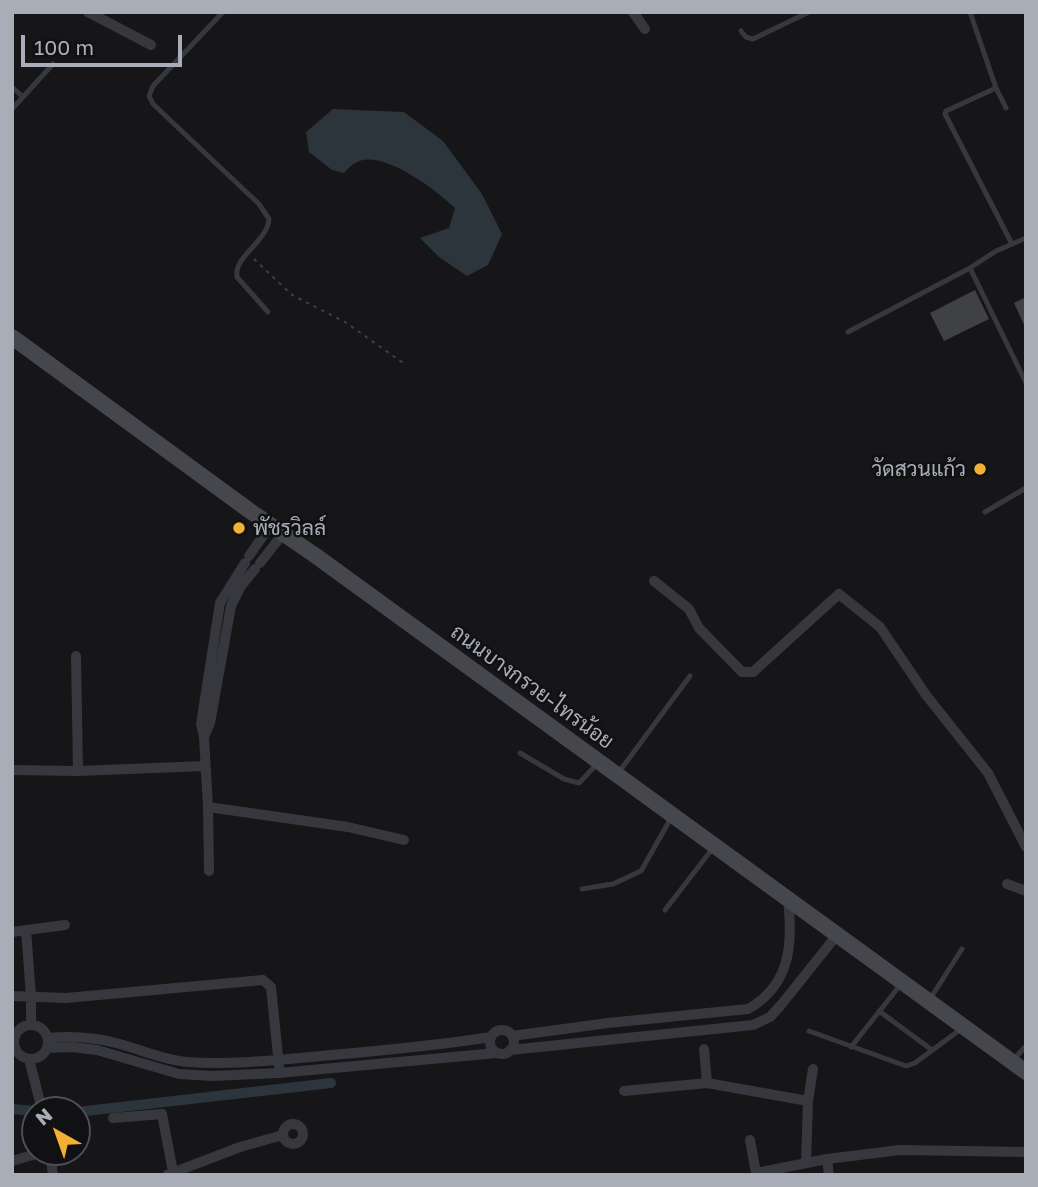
<!DOCTYPE html>
<meta charset="utf-8">
<style>
body{margin:0}
#map{position:relative;width:1038px;height:1187px;overflow:hidden;background:#161618;font-family:"Golos Text",sans-serif}
canvas{display:block}
.frame{position:absolute;inset:0;border:14px solid #a8adb8;pointer-events:none}
.north{position:absolute;left:21px;top:1096px;width:70px;height:70px;box-sizing:border-box;background:#111113;border:2px solid #4d4f55;border-radius:50%;rotate:320deg;font-size:19px;font-weight:700;line-height:28px;text-align:center;color:#a8adb8}
.north::after{content:'';display:block;margin:auto;width:24px;height:32px;background:#f2b134;clip-path:polygon(50% 0,100% 100%,50% 72%,0 100%)}
.scale{position:absolute;left:21px;top:35px;width:161px;height:32px;box-sizing:border-box;border:4px solid #a8adb8;border-top:0;padding-left:9px;font-size:21px;line-height:24px;white-space:nowrap;color:#a8adb8;-webkit-text-stroke:5px #111113;paint-order:stroke}
</style>
<div id="map">
<canvas width="1038" height="1187"></canvas>
<div class="frame"></div>
<div class="north">N</div>
<div class="scale">100 m</div>
</div>
<script>
const ctx = document.querySelector('canvas').getContext('2d');
ctx.lineJoin = 'round';
function fill(path, color) { ctx.fillStyle = color; ctx.fill(path, 'evenodd'); }
function strokePath(path, color, width, dash) { ctx.strokeStyle = color; ctx.lineWidth = width; ctx.lineCap = dash ? 'butt' : 'round'; ctx.setLineDash(dash || []); ctx.stroke(path); }
function label(font, color, halo, rows, align = 'center') {
  ctx.font = font + ' "Golos Text",Sarabun,sans-serif'; ctx.lineWidth = 5; ctx.setLineDash([]); ctx.textBaseline = 'middle'; ctx.strokeStyle = halo; ctx.fillStyle = color; for (const [text, x, y, turn = 0] of rows) {
    ctx.save(); ctx.translate(x, y); ctx.rotate((+turn || 0) * Math.PI / 180); ctx.textAlign = isNaN(turn) ? turn : align; if (halo) ctx.strokeText(text, 0, 0); ctx.fillText(text, 0, 0); ctx.restore();
  }
}
fill(new Path2D(`
 M333,109L404,112L443,141L482,194L502,234L488,265L467,276L439,257L420,238L449,228L455,208C436,190 383,149 357,162C352,164 348,169 344,173L332,170L309,152L306,132Z`), '#2c353c');
strokePath(new Path2D(`
 M12,1109L35,1111
 M77,1112L331,1083`), '#2c353c', 10);
fill(new Path2D(`
 M975,290L989,319L944,341L930,313Z
 M1026,297V329L1014,303Z`), '#404145');
strokePath(new Path2D(`
 M254,259L292,295L345,322L406,365`), '#3d3f44', 2, [3.5, 5]);
strokePath(new Path2D(`
 M223,12L153,86L149,96L153,104L259,204L269,219C268,241 233,257 237,277L268,312
 M970,12L996,88L1006,108
 M741,31L746,37L753,39L809,12
 M12,87L23,97
 M996,88L946,111L945,114L1012,244
 M12,109L53,64
 M970,268L996,251L1026,238
 M848,332L970,268L1026,383
 M985,512L1026,488
 M520,753L564,779L579,783L597,764
 M619,772L690,676
 M582,889L613,884L641,871L671,818
 M665,910L713,848
 M930,999L962,949
 M879,1011L932,1050
 M809,1031L906,1066L915,1063L961,1029
 M851,1047L901,984
 M1014,1059L1026,1046`), '#37383d', 5);
strokePath(new Path2D(`
 M88,12L151,45
 M633,12L645,29
 M249,556L270,526
 M260,563L282,535
 M654,581L689,609L699,628L742,672H753L839,594L880,627L926,695L988,773L1026,847
 M76,656L78,771
 M204,737L210,723L231,606L241,586L255,569
 M12,770L78,771L205,766
 M208,807L348,827L404,840
 M209,871L208,807L204,737L201,724L220,603L245,563
 M1007,884L1026,891
 M26,930L31,996V1025
 M12,932L65,925
 M12,996L66,998L263,980L271,987L279,1066
 M14 1042a17 17 0 1 1 34 0a17 17 0 1 1-34 0Z
 M490 1042a12 12 0 1 1 24 0a12 12 0 1 1-24 0Z
 M512,1036L608,1023L748,1009C791,985 793,943 788,899
 M48,1038C71,1036 93,1037 116,1043C140,1049 163,1060 188,1062C232,1065 278,1060 321,1056C378,1051 435,1046 491,1037
 M47,1048L72,1047L97,1050L179,1074L213,1076L279,1073L497,1053
 M704,1049L707,1083
 M510,1050L753,1025L770,1017L781,1005L837,935
 M29,1059L42,1110
 M624,1091L707,1083L808,1101
 M113,1118L162,1114L173,1172
 M283 1134a10 10 0 1 1 20 0a10 10 0 1 1-20 0Z
 M750,1140L756,1173L827,1159L900,1150L1026,1152
 M50,1152L53,1175
 M827,1159L829,1175
 M12,1161L43,1152
 M806,1163L808,1101L813,1069
 M167,1175L240,1147L283,1135`), '#37383d', 10);
strokePath(new Path2D(`
 M12,337L250,511L316,556L1026,1072`), '#45474d', 16);
for (const [x, y, r, color] of [
 [980,469,7,"#f2b134"],
 [239,528,7,"#f2b134"]
]) { const dot = new Path2D(); dot.arc(x, y, r, 0, 2 * Math.PI); ctx.fillStyle = color; ctx.fill(dot); strokePath(dot, '#111113', 2.5); }
label('21px', '#a8adb8', '#111113', [
 ["วัดสวนแก้ว",966,469],
 ["พัชรวิลล์",253,528,"left"]
], 'right');
label('21px', '#a8adb8', '#111113', [
 ["ถนนบางกรวย-ไทรน้อย",532,687,36]
]);
</script>
